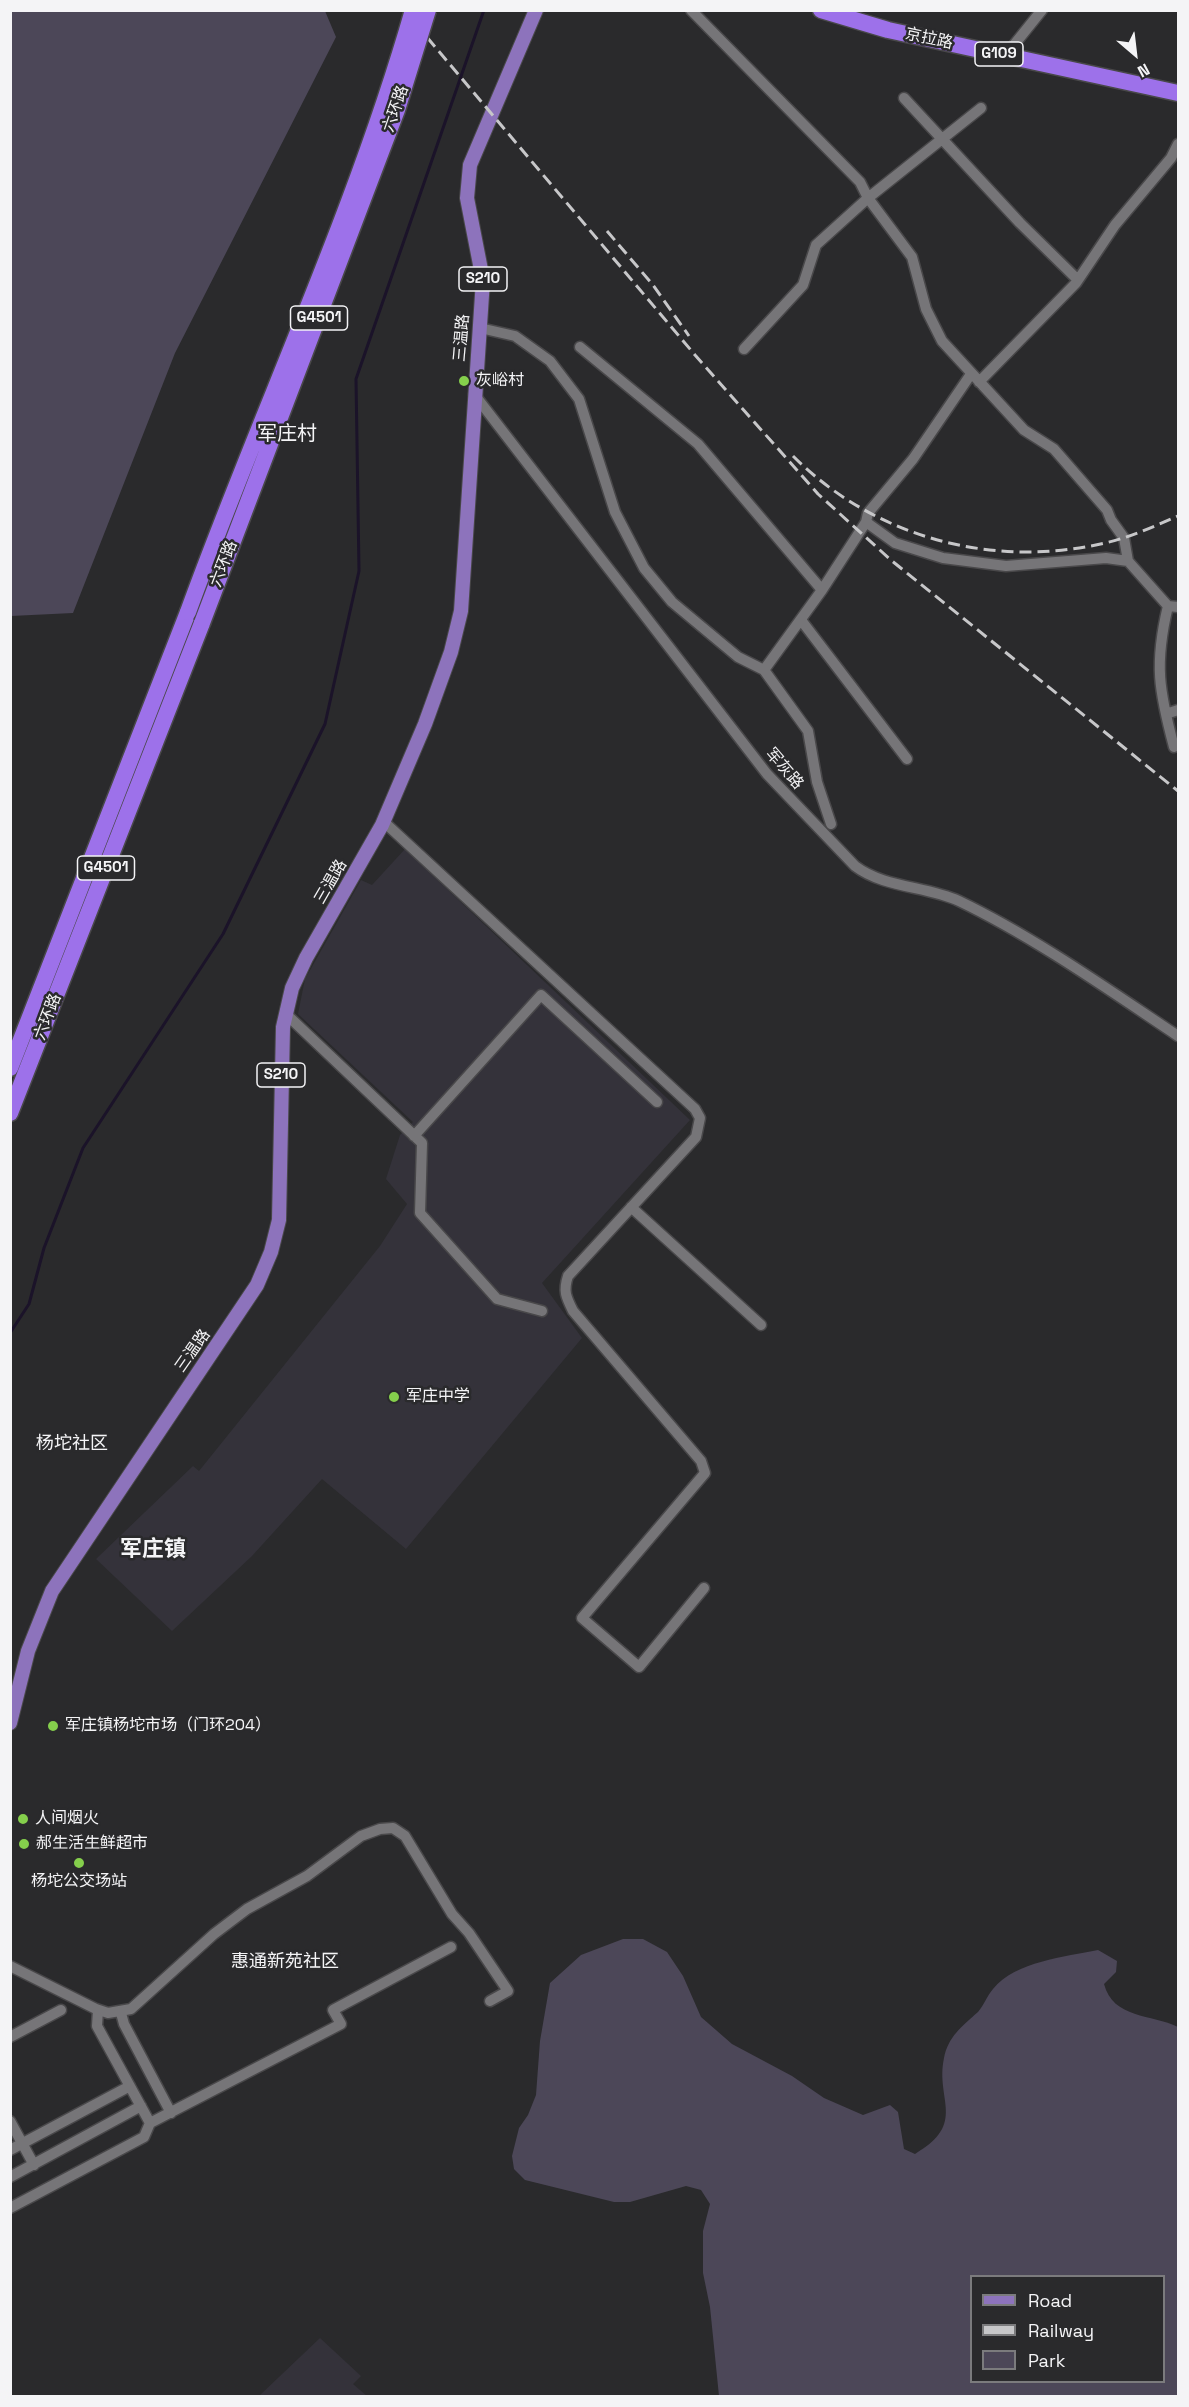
<!DOCTYPE html>
<meta charset="utf-8">
<style>
body{margin:0}
#map{position:relative;width:1189px;height:2407px;overflow:hidden;background:#2a2a2c;font-family:"Space Grotesk",sans-serif}
canvas{display:block}
.frame{position:absolute;inset:0;border:12px solid #f4f4f6;pointer-events:none}
.legend{position:absolute;left:970px;top:2275px;width:195px;height:108px;box-sizing:border-box;background:#2a2a2c;border:2px solid #7b7b7d;margin:0;padding:8px 10px;list-style:none;font-size:18px;color:#f4f4f6}
.legend li{display:flex;align-items:center;gap:12px;height:30px}
.legend b{width:30px;border:2px solid #7b7b7d}
.north{position:absolute;left:1105px;top:24px;width:60px;height:60px;-webkit-text-stroke:4px #2a2a2c;paint-order:stroke;rotate:152deg;font-size:16px;font-weight:700;line-height:24px;text-align:center;color:#f4f4f6}
.north::after{content:'';display:block;margin:auto;width:21px;height:27px;background:#f4f4f6;clip-path:polygon(50% 0,100% 100%,50% 72%,0 100%)}
</style>
<div id="map">
<canvas width="1189" height="2407"></canvas>
<div class="frame"></div>
<ul class="legend">
<li><b style="height:8px;background:#8d73bc"></b>Road</li>
<li><b style="height:8px;background:#c7c7c9"></b>Railway</li>
<li><b style="height:16px;background:#4c4758"></b>Park</li>
</ul>
<div class="north">N</div>
</div>
<script>
const ctx = document.querySelector('canvas').getContext('2d');
ctx.lineJoin = 'round';
function fill(path, color) { ctx.fillStyle = color; ctx.fill(path, 'evenodd'); }
function strokePath(path, color, width, dash) { ctx.strokeStyle = color; ctx.lineWidth = width; ctx.lineCap = dash ? 'butt' : 'round'; ctx.setLineDash(dash || []); ctx.stroke(path); }
function label(font, color, halo, rows, align = 'center') {
  ctx.font = font + ' "Space Grotesk","Noto Sans SC",sans-serif'; ctx.lineWidth = 5; ctx.setLineDash([]); ctx.textBaseline = 'middle'; ctx.strokeStyle = halo; ctx.fillStyle = color; for (const [text, x, y, turn = 0] of rows) {
    ctx.save(); ctx.translate(x, y); ctx.rotate((+turn || 0) * Math.PI / 180); ctx.textAlign = isNaN(turn) ? turn : align; if (halo) ctx.strokeText(text, 0, 0); ctx.fillText(text, 0, 0); ctx.restore();
  }
}
fill(new Path2D(`
 M405,849L690,1120L542,1283L582,1338L406,1549L322,1479L252,1556L172,1631L96,1559L193,1466L199,1471L380,1246L407,1204L386,1179L400,1135L413,1122L298,1014L305,979L361,880L372,885Z
 M320,2338L361,2376L353,2384L367,2396H259Z`), '#34323a');
fill(new Path2D(`
 M10,11H325L336,37L175,353L73,613L11,616Z
 M623,1939H643L667,1952L683,1976L701,2017L732,2044L792,2076L824,2098L863,2115L890,2105L898,2112L904,2149L915,2154C968,2123 935,2100 944,2058C948,2037 962,2026 978,2012C984,2005 987,1996 993,1989C1016,1961 1065,1957 1098,1950L1117,1961L1116,1972L1104,1984C1113,2019 1152,2014 1178,2027V2396H719L710,2307L703,2273V2231L710,2204L701,2190L686,2186L630,2202H614L525,2180L514,2169L512,2156L519,2128L528,2115L536,2095L540,2041L550,1983L581,1955ZM972,2276H1164V2382H972Z`), '#4c4758');
strokePath(new Path2D(`
 M10,1333L29,1304L44,1248L83,1148L223,934L325,724L359,571L356,379L484,10`), '#1b1329', 3);
const minor = new Path2D(`
 M691,10L860,182L868,198L912,257L926,309L942,341L1024,430L1054,449L1107,510L1111,520L1124,538L1128,561
 M1005,56L1042,10
 M904,98L1020,223L1078,280
 M480,328L515,336L550,361L579,399L615,512L644,568L672,602L738,657L764,670L808,731L817,782L831,824
 M580,347L698,444L822,590
 M744,349L803,285L816,245L868,198L981,108
 M979,382L1076,283L1115,225L1171,158L1178,144
 M474,394L767,774L855,866C884,888 926,886 959,901C1034,937 1109,990 1178,1036
 M866,522L895,543L943,558L1006,566L1106,558L1128,561L1168,606L1178,607
 M1168,606C1154,664 1159,691 1174,747
 M801,620L907,759
 M764,670L822,590L866,522L868,513L913,459L971,374
 M1166,714L1178,710
 M383,821L695,1109L700,1118L696,1137L568,1276C563,1291 566,1297 573,1311L701,1461L705,1473L582,1618L639,1667L704,1588
 M286,1014L422,1143L420,1213L497,1299L542,1311
 M414,1136L541,995L657,1102
 M631,1207L761,1325
 M10,1966L96,2009L108,2013L131,2009L214,1934L247,1909L307,1876L361,1836L380,1829L393,1828L405,1836L452,1914L469,1933L508,1991L490,2001
 M98,2010L97,2026L150,2123
 M121,2013L124,2024L171,2113
 M10,2037L61,2010
 M10,2121L34,2165
 M10,2150L130,2086
 M10,2177L141,2106
 M10,2208L144,2137L150,2123L341,2024L333,2010L451,1947`);
const major = new Path2D(`
 M10,1723L28,1651L52,1591L257,1285L271,1252L279,1220L283,1027L292,988L306,958L382,825L425,724L451,652L461,611L483,280L467,198L470,165L536,10`);
const highway = new Path2D(`
 M821,10L888,30L1178,93
 M10,1068L188,612
 M10,1113L202,623`);
strokePath(minor, '#49484a', 13);
strokePath(major, '#49484a', 16);
strokePath(highway, '#49484a', 19);
strokePath(minor, '#767578', 10);
strokePath(major, '#8d73bc', 14);
strokePath(highway, '#9d71ea', 16);
strokePath(new Path2D(`
 M404,10L695,355L818,494L892,561L1178,791
 M607,231L653,285L689,336
 M793,456C875,538 993,569 1105,543C1131,537 1155,526 1178,516`), '#c7c7c9', 3, [12, 6]);
const highwayBridge = new Path2D(`
 M188,612C261,411 354,216 413,10
 M202,623L397,110L428,10`);
strokePath(highwayBridge, '#49484a', 19, []);
strokePath(highwayBridge, '#9d71ea', 16);
for (const [x, y, r, color] of [
 [464,381,6,"#85cf4c"],
 [394,1397,6,"#85cf4c"],
 [53,1726,6,"#85cf4c"],
 [23,1819,6,"#85cf4c"],
 [24,1844,6,"#85cf4c"],
 [79,1863,6,"#85cf4c"]
]) { const dot = new Path2D(); dot.arc(x, y, r, 0, 2 * Math.PI); ctx.fillStyle = color; ctx.fill(dot); strokePath(dot, '#2a2a2c', 2); }
for (const [x, y, w] of [
 [999,54,48],
 [483,279,48],
 [319,318,57],
 [106,868,57],
 [281,1075,48]
]) { const box = new Path2D(); box.roundRect(x - w / 2, y - 12, w, 24, 4.5); ctx.fillStyle = '#2a2a2c'; ctx.fill(box); strokePath(box, '#f4f4f6', 1.5); }
label('bold 15px', '#f4f4f6', null, [
 ["G109",999,54],
 ["S210",483,279],
 ["G4501",319,318],
 ["G4501",106,868],
 ["S210",281,1075]
]);
label('16px', '#f4f4f6', '#2a2a2c', [
 ["京拉路",929,39,12],
 ["六环路",396,109,-71],
 ["三温路",462,338,-85],
 ["六环路",224,564,-69],
 ["军灰路",784,769,49],
 ["三温路",331,882,-60],
 ["六环路",48,1017,-69],
 ["三温路",193,1351,-55]
]);
label('16px', '#f4f4f6', '#2a2a2c', [
 ["灰峪村",476,381],
 ["军庄中学",406,1397],
 ["军庄镇杨坨市场（门环204）",65,1726],
 ["人间烟火",35,1819],
 ["郝生活生鲜超市",36,1844],
 ["杨坨公交场站",79,1882,"center"]
], 'left');
label('18px', '#f4f4f6', '#2a2a2c', [
 ["杨坨社区",72,1444],
 ["惠通新苑社区",285,1962]
]);
label('20px', '#f4f4f6', '#2a2a2c', [
 ["军庄村",287,435]
]);
label('bold 22px', '#f4f4f6', '#2a2a2c', [
 ["军庄镇",153,1550]
]);
</script>
